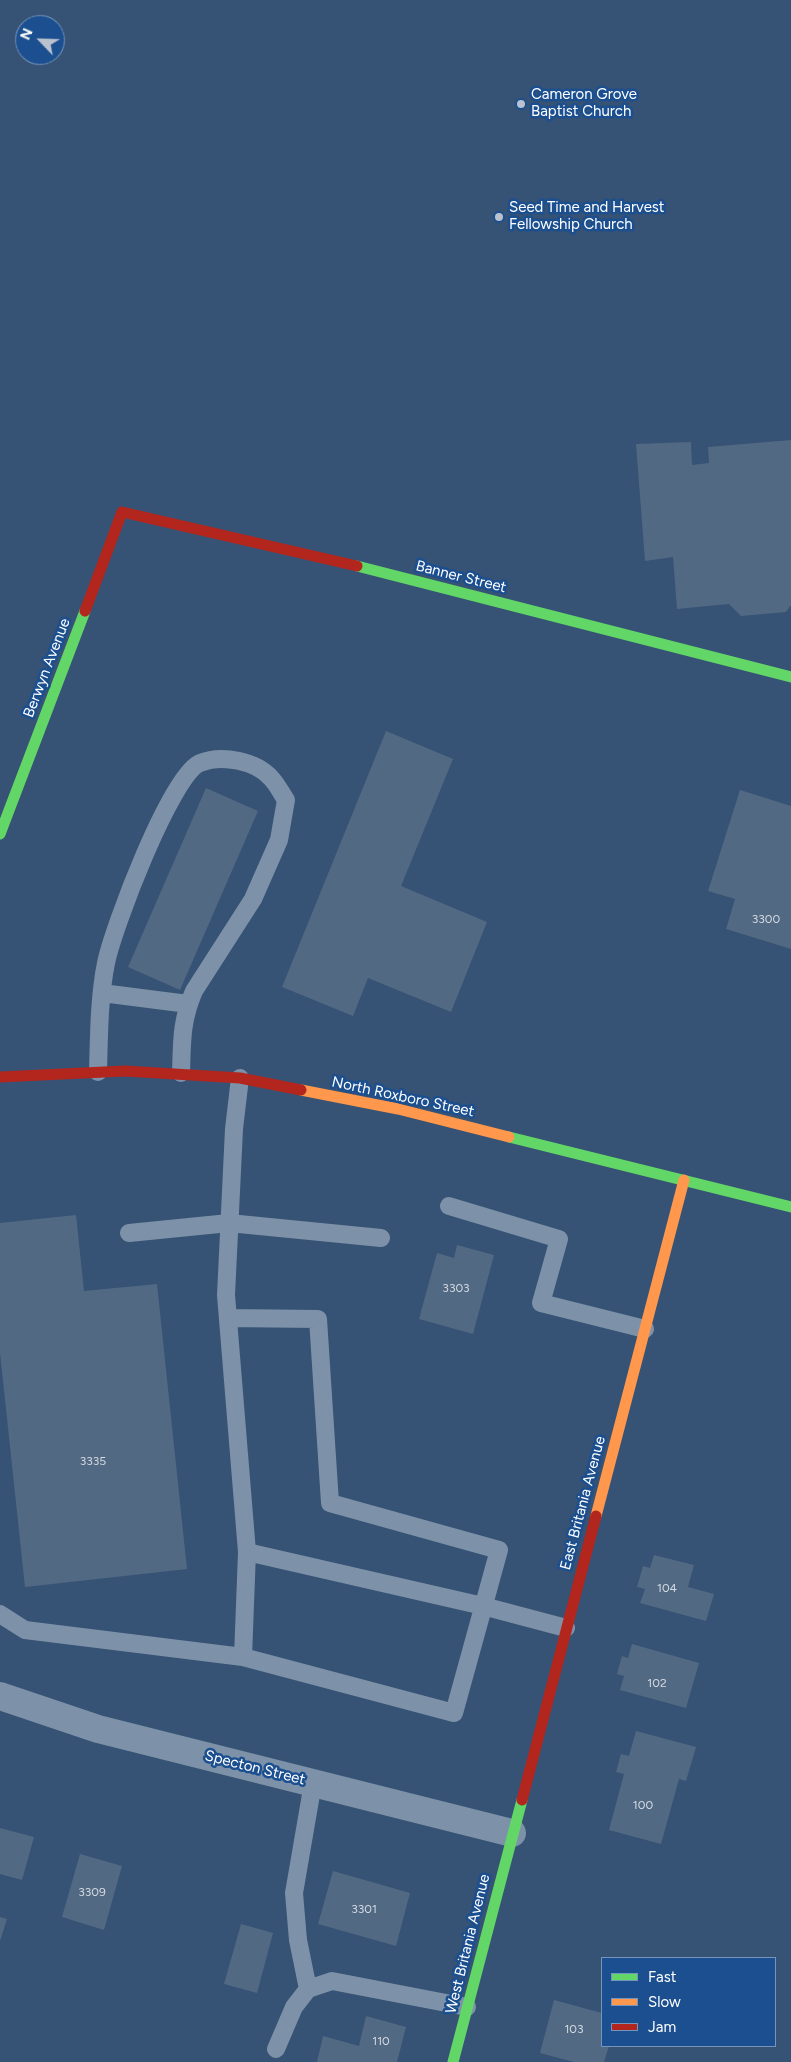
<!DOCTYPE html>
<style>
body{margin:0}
#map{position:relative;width:791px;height:2062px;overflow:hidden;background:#365274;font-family:Figtree,sans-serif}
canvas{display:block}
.legend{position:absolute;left:601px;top:1957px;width:175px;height:90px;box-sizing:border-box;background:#1b4f8f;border:1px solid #7695bc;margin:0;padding:6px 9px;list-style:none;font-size:15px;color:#fff}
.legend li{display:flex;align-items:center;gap:10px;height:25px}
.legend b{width:25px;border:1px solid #7695bc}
.north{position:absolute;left:15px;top:15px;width:50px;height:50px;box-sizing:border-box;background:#1b4f8f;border:1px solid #7695bc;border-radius:50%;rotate:294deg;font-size:14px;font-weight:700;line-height:20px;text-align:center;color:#fff}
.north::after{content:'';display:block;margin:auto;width:18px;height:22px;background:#b9c2ce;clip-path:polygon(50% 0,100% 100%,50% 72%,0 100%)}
</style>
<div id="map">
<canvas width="791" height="2062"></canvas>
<ul class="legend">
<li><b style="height:6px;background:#63d668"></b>Fast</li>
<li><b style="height:6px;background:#ff974d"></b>Slow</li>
<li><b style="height:6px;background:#b3261e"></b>Jam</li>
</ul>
<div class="north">N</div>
</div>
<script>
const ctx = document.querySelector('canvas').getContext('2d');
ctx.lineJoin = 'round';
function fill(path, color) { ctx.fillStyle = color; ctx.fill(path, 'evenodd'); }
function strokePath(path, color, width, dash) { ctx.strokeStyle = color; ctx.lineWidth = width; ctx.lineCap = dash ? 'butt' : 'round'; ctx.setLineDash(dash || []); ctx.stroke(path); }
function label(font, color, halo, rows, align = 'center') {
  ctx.font = font + ' Figtree,sans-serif'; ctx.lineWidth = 5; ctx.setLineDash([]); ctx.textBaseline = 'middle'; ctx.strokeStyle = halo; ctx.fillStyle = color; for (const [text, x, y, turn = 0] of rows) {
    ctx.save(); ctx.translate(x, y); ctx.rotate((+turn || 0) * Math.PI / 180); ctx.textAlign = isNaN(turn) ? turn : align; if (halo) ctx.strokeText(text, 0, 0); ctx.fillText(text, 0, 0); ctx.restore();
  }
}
fill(new Path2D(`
 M791,440V605L786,612L741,616L729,604L677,609L673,557L645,561L636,444L691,442L692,465L709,463L708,447Z
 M386,731L453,759L401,886L487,922L451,1012L368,978L353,1016L282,987Z
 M206,788L258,811L180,990L128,967Z
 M740,790L791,806V949L726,929L735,899L708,891Z
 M76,1215L84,1291L157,1284L187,1569L25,1587L0,1353V1223Z
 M457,1245L494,1255L473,1334L419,1319L437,1253L454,1258Z
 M654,1555L694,1565L688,1587L714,1594L706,1621L640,1603L645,1589L637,1587L643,1566L650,1568Z
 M632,1644L699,1663L686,1708L620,1690L624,1676L617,1674L622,1656L628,1658Z
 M636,1731L696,1747L686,1781L679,1779L661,1844L609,1830L624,1774L616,1772L621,1754L629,1756Z
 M0,1828L34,1837L22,1880L0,1874Z
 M80,1854L122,1866L104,1930L62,1917Z
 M333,1871L410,1893L396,1946L318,1924Z
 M0,1917L7,1919L0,1941Z
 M241,1924L273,1933L257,1993L224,1984Z
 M554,2000L602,2013V2046H609L604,2062H574L540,2053Z
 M366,2016L406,2027L397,2062H317L323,2036L359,2046Z`), '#526984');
strokePath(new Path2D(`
 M102,993L188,1004
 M98,1072C99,1036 99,998 106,963C113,928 171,775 200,763C222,754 256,761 271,778C277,784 281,793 286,800L279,840L253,899L194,991C181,1021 182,1042 181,1073
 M240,1078L234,1129L226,1295L247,1552L243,1657
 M449,1206L559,1239L541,1303L645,1329
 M129,1233L229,1223L381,1238
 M247,1552L483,1606L566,1628
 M0,1614L25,1630L243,1657L454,1713L499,1550L330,1503L318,1319L228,1318
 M308,1989L298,1940L294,1893L313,1783
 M276,2049L294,2007L308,1989L332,1981L467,2007`), '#7d92a8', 18);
strokePath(new Path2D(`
 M0,1696L98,1729L512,1833`), '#7d92a8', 28);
strokePath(new Path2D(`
 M357,566L791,677
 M0,834L85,611
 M509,1137L791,1207
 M453,2062L522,1800`), '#63d668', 11);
strokePath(new Path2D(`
 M301,1090L398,1109L509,1137
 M596,1516L684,1180`), '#ff974d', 11);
strokePath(new Path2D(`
 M85,611L122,512L357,566
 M0,1077L125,1071L240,1078L301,1090
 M522,1800L596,1516`), '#b3261e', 11);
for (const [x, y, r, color] of [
 [521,104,5,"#b9c2ce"],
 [499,217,5,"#b9c2ce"]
]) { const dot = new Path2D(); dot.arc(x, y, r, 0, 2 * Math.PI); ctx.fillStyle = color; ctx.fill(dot); strokePath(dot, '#1b4f8f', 2); }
label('12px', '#d4dae0', null, [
 ["3300",766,919],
 ["3303",456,1288],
 ["3335",93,1461],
 ["104",667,1588],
 ["102",657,1683],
 ["100",643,1805],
 ["3309",92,1892],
 ["3301",364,1909],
 ["103",574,2029],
 ["110",381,2041]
]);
label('15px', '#fff', '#1b4f8f', [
 ["Cameron Grove",531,95],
 ["Baptist Church",531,112],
 ["Seed Time and Harvest",509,208],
 ["Fellowship Church",509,225]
], 'left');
label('15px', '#fff', '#1b4f8f', [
 ["Banner Street",461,577,14],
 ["Berwyn Avenue",47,668,-69],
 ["North Roxboro Street",403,1097,12],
 ["East Britania Avenue",583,1503,-75],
 ["Specton Street",255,1768,14],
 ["West Britania Avenue",468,1944,-76]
]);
</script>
